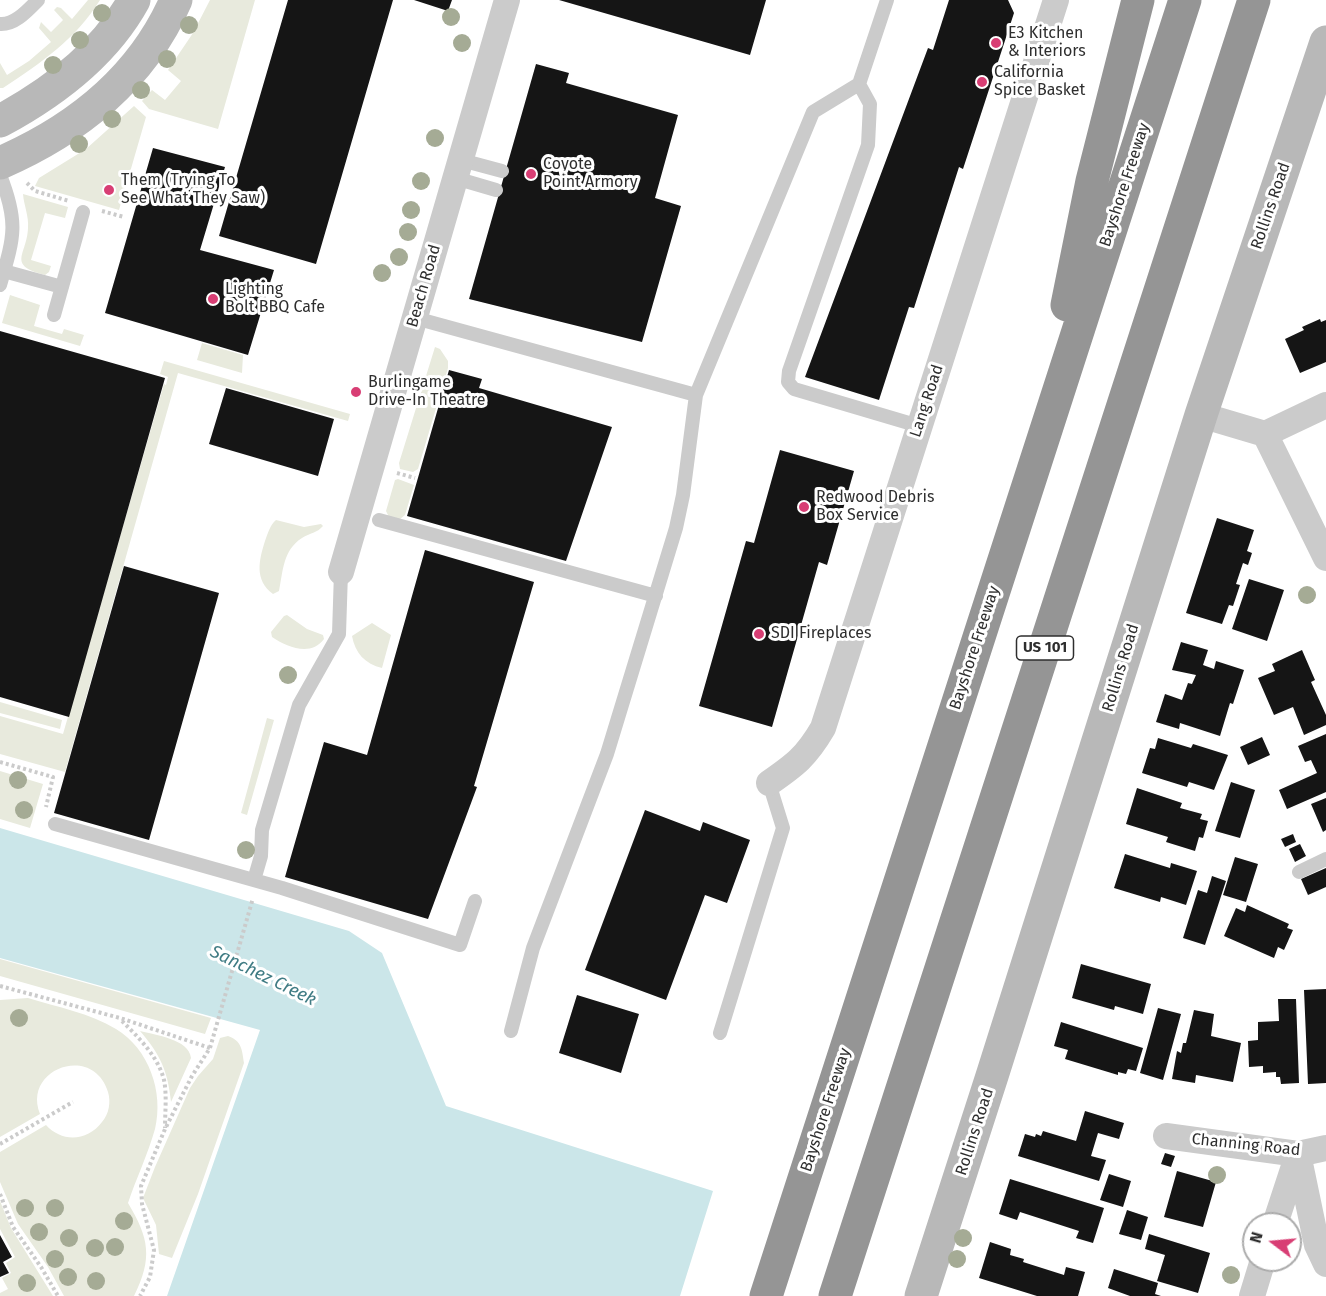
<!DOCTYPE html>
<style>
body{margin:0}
#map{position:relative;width:1326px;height:1296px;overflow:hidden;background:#fff;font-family:"Fira Sans",sans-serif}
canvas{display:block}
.north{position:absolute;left:1242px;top:1212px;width:60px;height:60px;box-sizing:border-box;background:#fff;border:2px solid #ababab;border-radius:50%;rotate:286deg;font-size:16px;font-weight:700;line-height:24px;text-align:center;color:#2e2e2e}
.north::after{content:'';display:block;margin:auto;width:21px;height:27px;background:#d83e74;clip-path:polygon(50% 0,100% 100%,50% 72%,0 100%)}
</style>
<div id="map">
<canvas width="1326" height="1296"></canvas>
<div class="north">N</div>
</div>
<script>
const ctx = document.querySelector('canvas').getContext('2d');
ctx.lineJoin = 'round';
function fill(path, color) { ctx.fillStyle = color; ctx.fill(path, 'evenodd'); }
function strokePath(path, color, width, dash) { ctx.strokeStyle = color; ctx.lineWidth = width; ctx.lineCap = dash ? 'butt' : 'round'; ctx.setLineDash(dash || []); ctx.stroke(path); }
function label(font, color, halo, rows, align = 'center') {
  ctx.font = font + ' "Fira Sans",sans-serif'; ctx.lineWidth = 6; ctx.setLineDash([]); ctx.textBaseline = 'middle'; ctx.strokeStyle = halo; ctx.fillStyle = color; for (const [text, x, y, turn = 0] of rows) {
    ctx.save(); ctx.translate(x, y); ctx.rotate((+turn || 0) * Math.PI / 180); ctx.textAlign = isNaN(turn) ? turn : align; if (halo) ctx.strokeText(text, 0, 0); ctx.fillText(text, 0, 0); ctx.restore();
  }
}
fill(new Path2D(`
 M88,0H100C75,40 42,62 3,88H0V63L7,75L29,61L51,42L39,28L41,22L51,32L63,20L54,10L57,7L61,8L72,19Z
 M210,0H255L218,129L149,109L142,101L152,90L165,100L181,81L168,70L193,33Z
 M134,106L146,117L119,210L35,186L39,178L86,149Z
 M23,194L68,207L65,218L45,213L31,260L51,266L49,272L45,275C6,265 27,255 28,228C29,216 24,206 23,194Z
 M10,295L40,305L34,326L62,334L64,329L84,335L80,346L2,323Z
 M202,343L243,355L242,373L197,360Z
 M435,347L440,349L448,361V368L418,469L413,472L400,469L399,463Z
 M164,361L350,414L348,421L178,373L65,772L0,754V716L63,734L164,384L166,385L168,377L160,374Z
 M398,479L414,485L405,515L400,519L389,517L386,511L395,480Z
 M276,520L304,527L321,524L323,526C317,533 310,533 302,538C283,550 283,571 279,591L273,594C254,580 259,560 265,541C268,533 270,525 276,520Z
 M287,615L307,629L323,635L324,639C311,657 287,647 272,637L271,632L284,616Z
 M372,623L391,635L382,668C365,664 355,653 352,636Z
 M0,702L62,720L60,729L0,713Z
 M267,718L274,720L247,815L241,813Z
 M0,771L43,784L30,828L0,819Z
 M0,959L211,1018L205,1034L0,976Z
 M28,998C57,1007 90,1013 116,1029C149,1049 164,1092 155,1129C148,1154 136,1179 128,1203C149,1238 153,1258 134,1296H64L48,1267L18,1224L0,1182V1152L46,1125C62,1143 88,1141 102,1122C109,1114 111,1102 108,1092C93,1043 22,1069 40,1114L0,1137V1000Z
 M140,1031C155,1035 189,1039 191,1058L171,1102C168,1071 160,1054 140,1031Z
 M228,1036C242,1041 242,1050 244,1063L198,1194L172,1258L159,1254L156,1225L143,1198L155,1167L190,1088L198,1076L213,1059L220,1038Z
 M0,1201L11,1228L53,1296H0V1293L8,1289L2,1278L11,1273L6,1263L15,1257L0,1229Z`), '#e8eadd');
fill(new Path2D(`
 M0,828L349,931L382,953L446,1106L713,1191L680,1296H167L260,1030L0,958Z`), '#cbe6e9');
fill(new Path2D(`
 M288,0H393L316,264L219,236Z
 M414,0H452L448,11Z
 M559,0H766L750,55Z
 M949,0H1008L1014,13L963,169L959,167L914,308L909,307L879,400L805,377L928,48L933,50Z
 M536,64L569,73L566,83L678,115L655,198L681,206L642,342L469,299Z
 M153,148L225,167L200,250L274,270L248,355L105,313Z
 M1320,319L1321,322L1326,320V362L1300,373L1285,339L1304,330L1302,327Z
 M0,331L165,378L69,717L0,697Z
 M449,370L482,379L479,388L612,427L566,561L407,516Z
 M226,388L334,419L318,476L209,444Z
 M780,450L854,471L827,565L819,562L772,727L699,706L746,541L754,543Z
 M1217,518L1254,530L1247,551L1252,553L1248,565L1243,563L1236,584L1240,585L1233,606L1229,605L1222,624L1186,613Z
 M425,550L534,582L474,786L477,787L428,919L285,877L324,742L367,755Z
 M124,566L219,593L149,840L54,813Z
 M1249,579L1284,590L1267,641L1232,629Z
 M1181,642L1208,650L1203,665L1214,669L1216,661L1244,670L1233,704L1230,703L1220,736L1180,723L1179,729L1156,722L1165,694L1182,700L1188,683L1192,684L1196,675L1172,670Z
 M1302,650L1315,680L1311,682L1326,715V725L1304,735L1293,707L1274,715L1258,678L1275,671L1272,664Z
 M1326,734V792L1287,809L1279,790L1317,773L1311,760L1305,762L1298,746Z
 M1262,737L1270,755L1248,765L1240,747Z
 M1158,738L1191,748L1193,744L1228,755L1214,790L1189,782L1187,787L1142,773L1150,748L1155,749Z
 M1231,782L1255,790L1240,838L1215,831Z
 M1137,788L1182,803L1180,808L1202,814L1200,819L1208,821L1203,838L1199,837L1195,851L1166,842L1168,837L1126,824Z
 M1326,798V830L1323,832L1311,804Z
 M645,810L700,831L703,822L750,840L727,903L705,895L666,1000L585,970Z
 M1293,834L1296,842L1285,847L1281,839Z
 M1300,844L1306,856L1295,862L1289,849Z
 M1125,854L1170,868L1171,863L1197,871L1186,905L1161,897L1160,902L1114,888Z
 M1235,857L1258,864L1246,902L1223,895Z
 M1326,868V887L1308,895L1301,879Z
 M1212,876L1226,881L1205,945L1183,938L1198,890L1207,893Z
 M1247,905L1289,924L1287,928L1293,930L1284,950L1278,947L1274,958L1224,936L1236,908L1245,912Z
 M1081,964L1151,984L1143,1014L1115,1006L1114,1010L1072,998Z
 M1326,989V1083L1308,1084L1304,990Z
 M577,995L639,1014L621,1073L559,1053Z
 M1278,999H1296L1299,1083L1281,1084L1280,1077H1276V1072L1263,1073V1066L1249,1067L1248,1041L1258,1040V1022L1279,1021Z
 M1158,1008L1181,1014L1163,1080L1140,1073Z
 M1194,1010L1214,1014L1211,1036L1241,1043L1233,1082L1196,1075L1195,1083L1172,1079L1177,1051L1181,1053L1183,1043H1186Z
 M1061,1022L1143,1048L1136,1071L1128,1069L1126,1074L1118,1072V1075L1065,1059L1068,1050L1054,1046Z
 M1085,1111L1124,1123L1119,1139L1098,1133L1091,1156L1106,1160L1099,1181L1018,1156L1025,1134L1035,1137L1036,1134L1041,1136L1043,1131L1076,1141Z
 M1165,1153L1175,1156L1171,1167L1161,1164Z
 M1177,1171L1216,1182L1203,1227L1164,1217Z
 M1109,1174L1131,1181L1123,1207L1100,1200Z
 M1010,1179L1104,1208L1093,1243L1076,1238L1079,1231L1020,1212L1017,1220L999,1214Z
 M1127,1210L1148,1217L1141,1240L1119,1234Z
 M1149,1234L1210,1253L1198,1293L1157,1281L1165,1255L1145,1249Z
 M0,1235L12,1257L3,1262L9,1273L0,1277Z
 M990,1242L1011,1249L1010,1255L1024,1259L1023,1262L1064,1275L1066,1267L1085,1272L1078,1296H1037L979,1278Z
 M1114,1269L1158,1283L1155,1294L1161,1296H1130L1108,1288Z`), '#151515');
strokePath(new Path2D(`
 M27,183L35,191L69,201
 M102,211L124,217
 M397,473L415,478
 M0,762L53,777L46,807
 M0,986L120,1018L210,1048L192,1076L165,1129L141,1186L142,1204L154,1250L150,1277L140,1296
 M122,1021C138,1037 158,1056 164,1080C167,1095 165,1112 165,1128
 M210,1048L253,898
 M0,1144L73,1102
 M0,1194L13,1227L41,1267L58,1296`), '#cbcbcb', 4, [3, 3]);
strokePath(new Path2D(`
 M0,24C15,25 28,10 38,0
 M859,84L870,104L868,145L789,371L788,382L794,389L919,426
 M461,160L502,171
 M0,175C19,223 14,237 0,285
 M455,178L496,190
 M0,270L62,287
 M54,315L83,212
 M415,318L696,395
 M379,520L656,596
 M55,824L282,888L460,945L475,901
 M1299,872L1326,859
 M254,880L261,856L262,830L299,705L339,634L341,572
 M511,1031L533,948L607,754L676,528L683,495L696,395L813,112L859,84L887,0
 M720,1033L783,828L769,783`), '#cbcbcb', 14);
strokePath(new Path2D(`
 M1201,415L1265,434L1326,405
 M1265,434L1326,558
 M341,572L507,0
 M769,783C795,765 806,757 823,728L1056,0
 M1166,1136L1298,1154L1326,1148
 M1298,1154L1317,1245L1326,1264
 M1275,1224L1298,1154
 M1252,1296L1263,1260`), '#cbcbcb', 26);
strokePath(new Path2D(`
 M0,121C52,93 105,53 134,0
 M0,163C76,130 142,78 176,0
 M921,1296L992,1076L1201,415L1326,42`), '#b8b8b8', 33);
strokePath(new Path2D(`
 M1067,305L1092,181L1138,0
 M766,1296L1185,0
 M835,1296L1254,0`), '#959595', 33);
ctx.fillStyle = '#a5ab95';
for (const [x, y] of [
 [102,13],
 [451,17],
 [189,25],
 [80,40],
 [462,43],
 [167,59],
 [53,65],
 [141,90],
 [112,119],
 [435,138],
 [79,144],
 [421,181],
 [411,210],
 [408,232],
 [399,257],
 [382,273],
 [1307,595],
 [288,675],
 [18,780],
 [24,810],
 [246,850],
 [19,1018],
 [1217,1175],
 [25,1208],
 [55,1208],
 [124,1221],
 [39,1232],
 [69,1238],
 [963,1238],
 [115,1247],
 [95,1248],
 [55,1259],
 [957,1259],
 [1231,1275],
 [68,1277],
 [96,1281],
 [27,1283]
]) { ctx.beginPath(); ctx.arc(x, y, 9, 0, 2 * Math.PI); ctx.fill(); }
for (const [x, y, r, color] of [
 [996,43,6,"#d83e74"],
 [982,82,6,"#d83e74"],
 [531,174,6,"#d83e74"],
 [109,190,6,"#d83e74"],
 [213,299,6,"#d83e74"],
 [356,392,6,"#d83e74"],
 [804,507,6,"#d83e74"],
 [759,634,6,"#d83e74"]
]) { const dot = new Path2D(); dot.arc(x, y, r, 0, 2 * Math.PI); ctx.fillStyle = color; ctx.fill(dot); strokePath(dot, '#fff', 2); }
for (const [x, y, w] of [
 [1045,648,57]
]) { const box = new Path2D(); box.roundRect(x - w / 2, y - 12, w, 24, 4.5); ctx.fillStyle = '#fff'; ctx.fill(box); strokePath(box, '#2e2e2e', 1.5); }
label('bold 15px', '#2e2e2e', null, [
 ["US 101",1045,648]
]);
label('16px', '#2e2e2e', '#fff', [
 ["E3 Kitchen",1008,34],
 ["& Interiors",1008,52],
 ["California",994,73],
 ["Spice Basket",994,91],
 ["Coyote",543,165],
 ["Point Armory",543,183],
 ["Them (Trying To",121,181],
 ["See What They Saw)",121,199],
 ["Lighting",225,290],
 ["Bolt BBQ Cafe",225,308],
 ["Burlingame",368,383],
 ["Drive-In Theatre",368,401],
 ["Redwood Debris",816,498],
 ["Box Service",816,516],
 ["SDI Fireplaces",771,634]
], 'left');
label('16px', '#2e2e2e', '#fff', [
 ["Bayshore Freeway",1125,185,-72],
 ["Rollins Road",1271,206,-71],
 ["Beach Road",424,286,-74],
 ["Lang Road",927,401,-72],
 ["Bayshore Freeway",975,648,-72],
 ["Rollins Road",1121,668,-73],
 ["Bayshore Freeway",826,1110,-72],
 ["Rollins Road",975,1132,-72],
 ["Channing Road",1246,1145,6]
]);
label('italic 18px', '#407c84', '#fff', [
 ["Sanchez Creek",263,976,26]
]);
</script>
